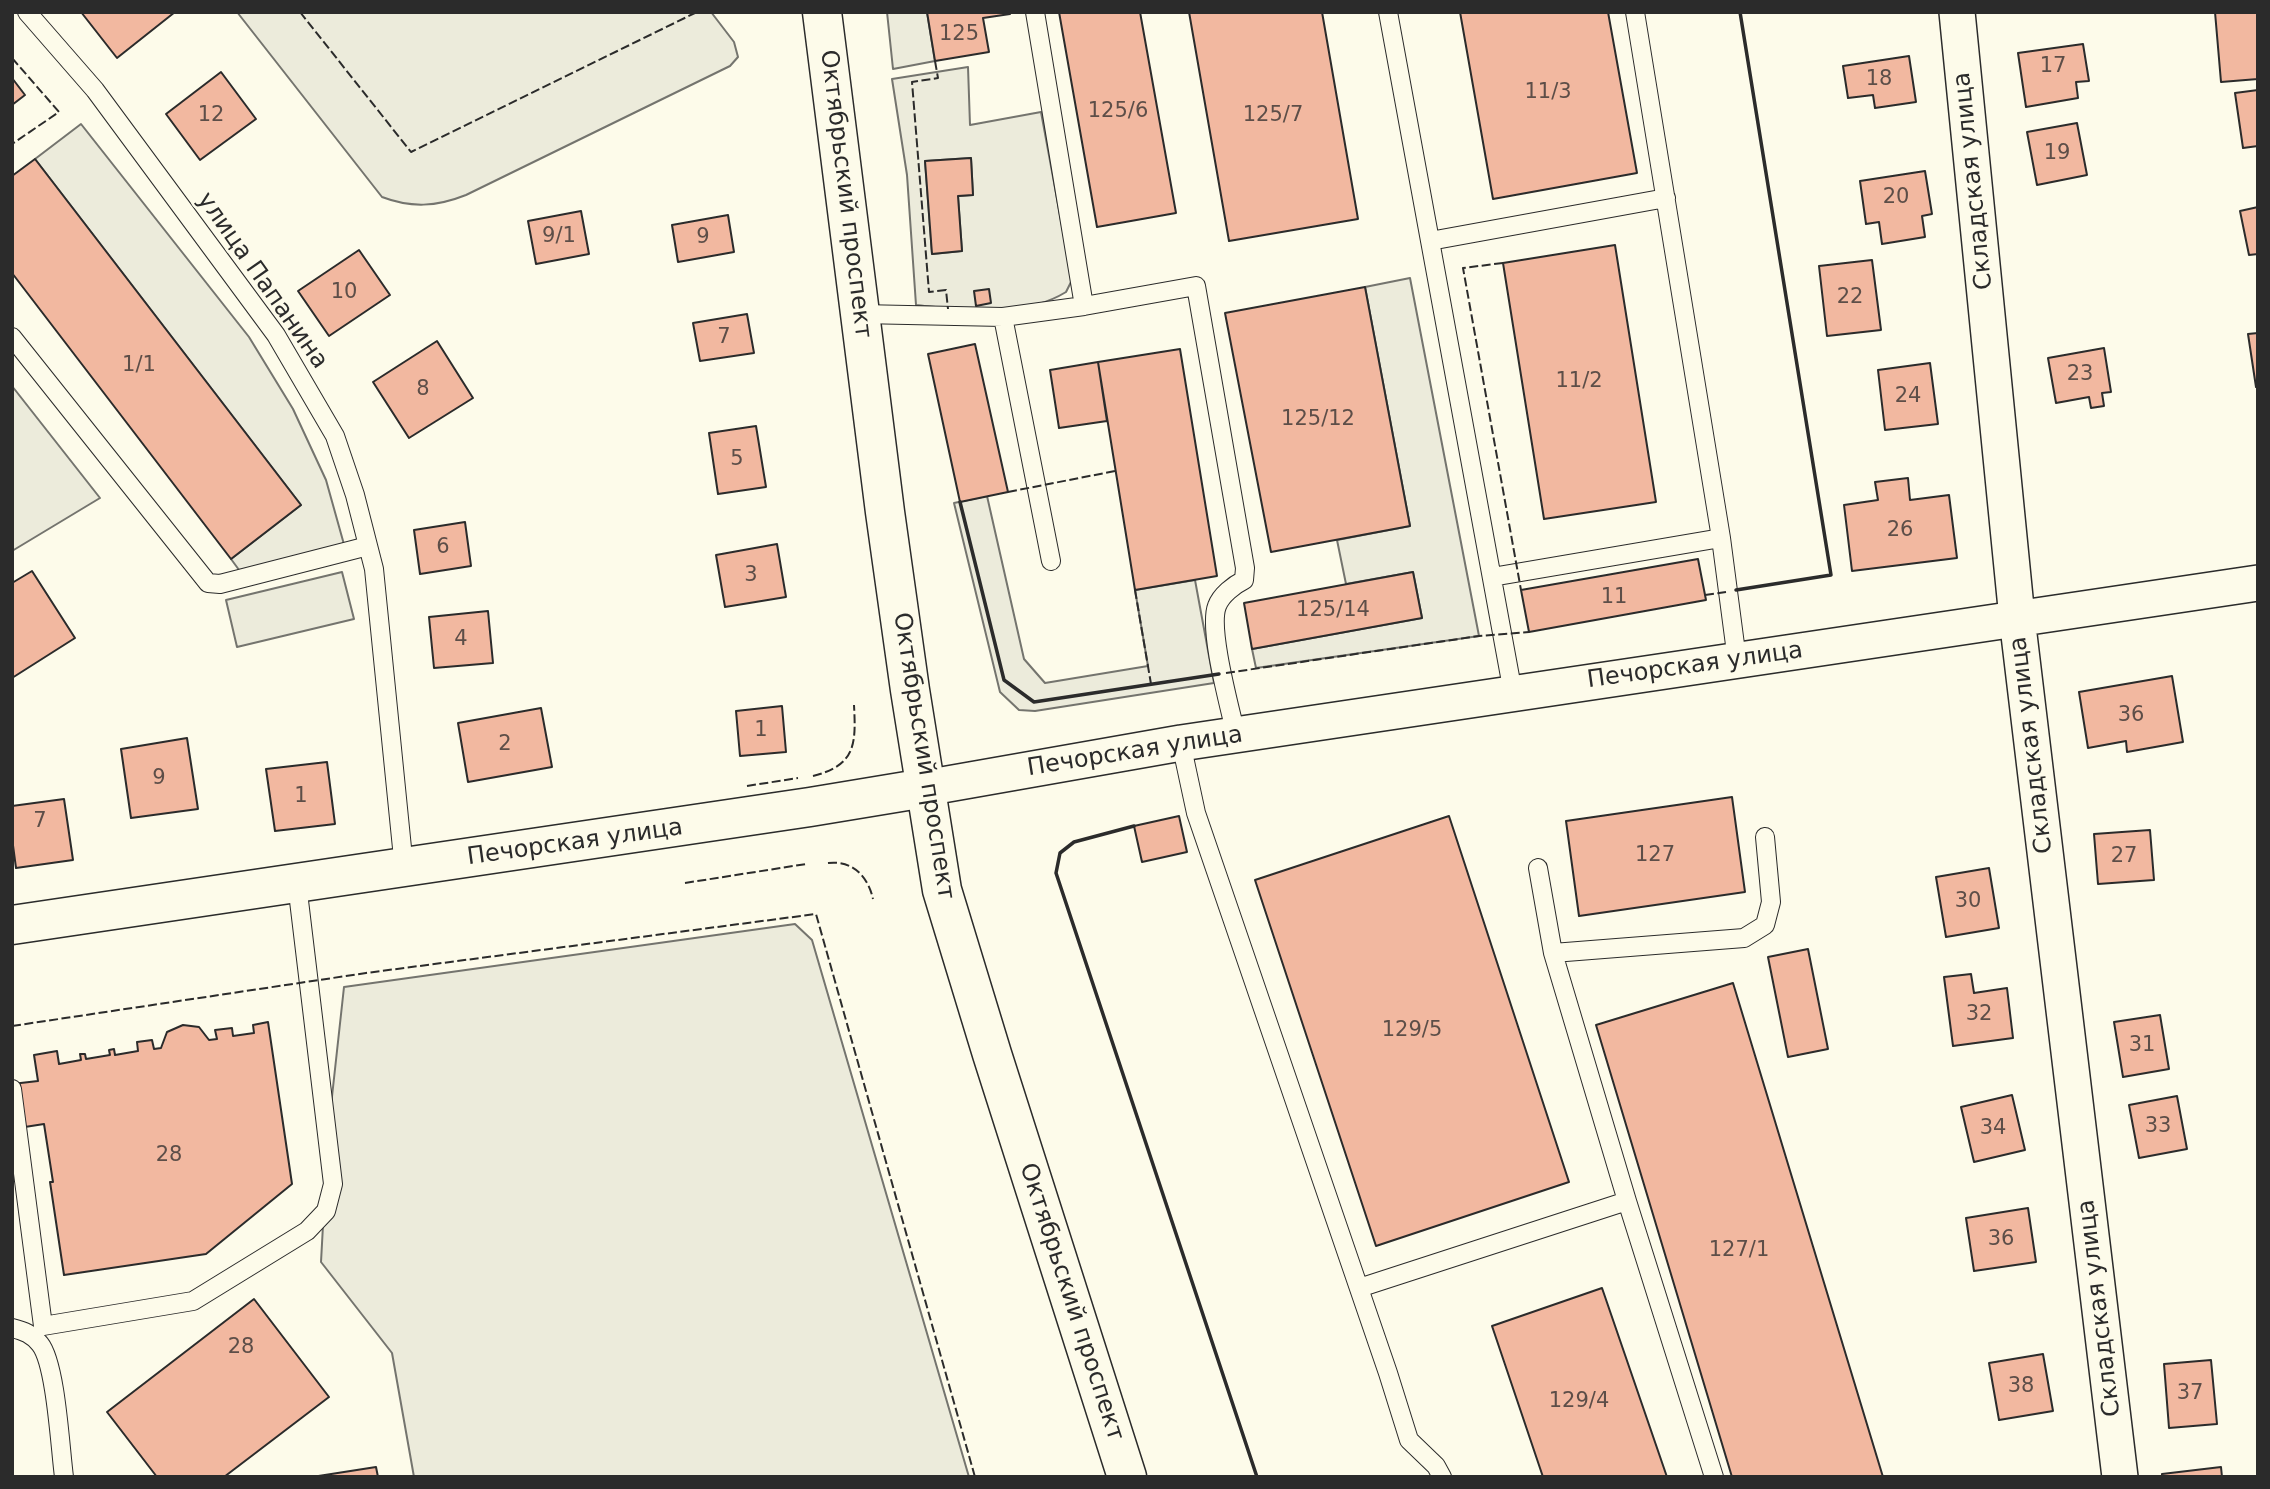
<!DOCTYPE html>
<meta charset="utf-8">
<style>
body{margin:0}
#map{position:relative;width:2270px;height:1489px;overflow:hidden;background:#fdfbea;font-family:"DejaVu Sans",sans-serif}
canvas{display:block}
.frame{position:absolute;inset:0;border:14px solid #2b2b2b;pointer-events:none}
</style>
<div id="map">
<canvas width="2270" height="1489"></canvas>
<div class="frame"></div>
</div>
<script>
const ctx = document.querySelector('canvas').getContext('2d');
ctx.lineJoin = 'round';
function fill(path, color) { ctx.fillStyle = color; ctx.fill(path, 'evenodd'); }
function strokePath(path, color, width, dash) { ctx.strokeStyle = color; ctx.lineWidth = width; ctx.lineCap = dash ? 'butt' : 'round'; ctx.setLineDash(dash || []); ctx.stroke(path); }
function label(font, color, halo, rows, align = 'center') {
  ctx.font = font + ' "DejaVu Sans",sans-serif'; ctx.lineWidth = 5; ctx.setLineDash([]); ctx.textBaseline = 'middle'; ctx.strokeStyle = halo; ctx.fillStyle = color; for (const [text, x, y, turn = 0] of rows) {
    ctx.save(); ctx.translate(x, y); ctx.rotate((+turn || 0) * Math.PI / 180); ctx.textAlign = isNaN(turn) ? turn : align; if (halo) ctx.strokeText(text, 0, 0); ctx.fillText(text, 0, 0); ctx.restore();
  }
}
const green = new Path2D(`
 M237,12H711L734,42L738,57L730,66L466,195C436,207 411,208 382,197Z
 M887,12H927L935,61L893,69Z
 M968,67L970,125L1041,112L1072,280L1066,292C1022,319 965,310 916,305L907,175L892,79ZM971,158L973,195L958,196L962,251L932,254L925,161Z
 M81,124L249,337L293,409L326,480L345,548L242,574L231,559L301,505L35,159Z
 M1410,278L1479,636L1256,668L1252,649L1422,618L1413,572L1346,584L1337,540L1410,526L1365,287Z
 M12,386L100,498L12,551Z
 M987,496L1024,659L1045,683L1148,666L1135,590L1195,580L1214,683L1035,711L1019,710L1000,692L954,503Z
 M342,572L354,619L237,647L226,600Z
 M795,924L812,940L969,1477H414L392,1353L321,1262L328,1133L344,987Z`);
fill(green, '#ecebdb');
strokePath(green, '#74746e', 2);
const building = new Path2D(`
 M81,12H175L117,58Z
 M927,12H1010V14L983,18L989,52L935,61Z
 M1059,12H1140L1176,213L1097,227Z
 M1189,12H1322L1358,219L1229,241Z
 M1460,12H1608L1637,173L1493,199Z
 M2215,12H2258V79L2221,82Z
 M2083,44L2089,81L2076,82L2078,98L2026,107L2018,53Z
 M1909,56L1916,102L1875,108L1873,95L1848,98L1843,66Z
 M221,72L256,119L200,160L166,114Z
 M12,78L25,95L12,105Z
 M2258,90V146L2243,148L2235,93Z
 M2077,123L2087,175L2037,185L2027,132Z
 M971,158L973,195L958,196L962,251L932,254L925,161Z
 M35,159L301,505L231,559L12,273V176Z
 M1925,171L1932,214L1922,216L1925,237L1882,244L1879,222L1866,224L1860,181Z
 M2258,207V254L2249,255L2240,211Z
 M581,211L589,254L536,264L528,221Z
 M728,215L734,252L678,262L672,225Z
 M1615,245L1656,502L1544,519L1503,263Z
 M359,250L390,295L329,336L298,291Z
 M1872,260L1881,330L1827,336L1819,266Z
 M1365,287L1410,526L1271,552L1225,313Z
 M989,289L991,303L976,306L974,291Z
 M747,314L754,353L700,361L693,323Z
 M2258,333V387H2256L2248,334Z
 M437,341L473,398L409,438L373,382Z
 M975,344L1008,492L960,502L928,354Z
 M2104,348L2111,392L2102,393L2104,406L2091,408L2089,397L2056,403L2048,358Z
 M1180,349L1217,576L1135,590L1098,362Z
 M1098,362L1107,421L1059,428L1050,370Z
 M1930,363L1938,424L1885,430L1878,370Z
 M756,426L766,487L718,494L709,433Z
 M1908,478L1910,500L1949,495L1957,558L1852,571L1844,505L1878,500L1875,482Z
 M465,522L471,566L420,574L414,530Z
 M777,544L786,597L725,607L716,555Z
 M1698,559L1706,600L1529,632L1521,590Z
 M32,571L75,638L12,678V583Z
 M1413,572L1422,618L1252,649L1244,603Z
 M488,611L493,663L434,668L429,617Z
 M2172,676L2183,742L2127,752L2126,741L2088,748L2079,692Z
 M782,706L786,752L740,756L736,711Z
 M541,708L552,767L468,782L458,723Z
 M187,738L198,809L131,818L121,749Z
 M327,762L335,824L275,831L266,769Z
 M1732,797L1745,892L1579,916L1566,821Z
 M64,799L73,860L16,868L12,838V806Z
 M1179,816L1187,852L1142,862L1134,826Z
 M1449,816L1569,1182L1376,1246L1255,880Z
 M2150,830L2154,880L2098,884L2094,834Z
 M1989,868L1999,928L1946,937L1936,877Z
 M1808,949L1828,1049L1788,1057L1768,957Z
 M1971,974L1974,993L2007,988L2013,1038L1953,1046L1944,977Z
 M1733,983L1883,1477H1732L1596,1025Z
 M2160,1015L2169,1069L2123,1077L2114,1022Z
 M268,1022L292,1184L206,1254L64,1275L50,1182H53L44,1124L12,1129V1084L38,1081L34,1055L57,1051L59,1064L81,1060L80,1054H85L86,1059L110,1055L109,1050L114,1049L115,1055L138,1051L137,1042L152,1040L154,1049L161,1048L167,1032L183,1025L199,1027L209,1040L217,1039L215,1030L232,1028L233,1036L254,1033L253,1025Z
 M2012,1095L2025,1150L1974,1162L1961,1107Z
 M2177,1096L2187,1149L2139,1158L2129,1105Z
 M2028,1208L2036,1262L1974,1271L1966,1218Z
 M1602,1288L1667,1477H1543L1492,1326Z
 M254,1299L329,1397L224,1477H157L107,1412Z
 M2043,1354L2053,1411L1999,1420L1989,1363Z
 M2211,1360L2217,1424L2169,1428L2164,1364Z
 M376,1467L378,1477H312Z
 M2221,1467L2222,1477H2162V1474Z`);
fill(building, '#f2b8a0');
strokePath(building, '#2b2b2b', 2);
const service = new Path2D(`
 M27,12L95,90L276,335L335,436L355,495L374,569L404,868
 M1035,12L1084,306
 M1388,12L1513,693
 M1635,12L1721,538L1737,660
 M1430,241L1666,198
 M860,314L1003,317L1084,306L1196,286L1245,568L1244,580C1234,585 1221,595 1217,606C1208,629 1230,708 1236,735
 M1003,317L1051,561
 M12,337L208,583L220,584L368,546
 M1492,577L1721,538
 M1181,743L1196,813L1388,1373L1409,1440L1436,1466L1442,1477
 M1538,868L1553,953L1627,1201L1714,1477
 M1553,953L1744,938L1765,925L1771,902L1765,837
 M12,1089L43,1326L193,1301L307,1231L326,1211L333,1184L297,884
 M1359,1288L1627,1201
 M12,1328C24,1331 32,1334 40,1344C56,1364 60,1447 64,1477`);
const minor = new Path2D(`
 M1957,12L2017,618L2120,1477
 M925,788L1181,743L2258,583`);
const tertiary = new Path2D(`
 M12,925L810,807L925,788`);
const primary = new Path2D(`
 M822,12L885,512L910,690L942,890L992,1054L1127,1477`);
strokePath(service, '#2b2b2b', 20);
strokePath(minor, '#2b2b2b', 38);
strokePath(tertiary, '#2b2b2b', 41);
strokePath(primary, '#2b2b2b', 41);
strokePath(service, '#fdfbea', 18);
strokePath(minor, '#fdfbea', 35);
strokePath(tertiary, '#fdfbea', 38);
strokePath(primary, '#fdfbea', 38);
strokePath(new Path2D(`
 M300,12L411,152L697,12
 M12,58L59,112L12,144
 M935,61L938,78L912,82L929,292L946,290L948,309
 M1503,263L1463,268L1521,590
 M1008,492L1115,471
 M1135,590L1151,684
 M1705,595L1726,592
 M1226,673L1479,636L1529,632
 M813,776C856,765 856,744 854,705
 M747,786L798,778
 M828,863C852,860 868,876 873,899
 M685,883L806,864
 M12,1026L366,973L816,914L975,1477`), '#2b2b2b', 2, [9, 3.5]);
strokePath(new Path2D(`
 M960,502L1004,680L1034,702L1219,674
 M1736,590L1831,575L1740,12
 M1134,826L1074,842L1060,853L1056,873L1257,1477`), '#2b2b2b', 3.5);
label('21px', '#5d4e48', null, [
 ["125",959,35],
 ["17",2053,67],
 ["18",1879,80],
 ["11/3",1548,93],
 ["125/6",1118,112],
 ["12",211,116],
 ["125/7",1273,116],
 ["19",2057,154],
 ["20",1896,198],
 ["9/1",559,237],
 ["9",703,238],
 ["10",344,293],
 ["22",1850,298],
 ["7",724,338],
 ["1/1",139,366],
 ["23",2080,375],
 ["11/2",1579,382],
 ["8",423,390],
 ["24",1908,397],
 ["125/12",1318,420],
 ["5",737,460],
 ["26",1900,531],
 ["6",443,548],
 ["3",751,576],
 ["11",1614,598],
 ["125/14",1333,611],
 ["4",461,640],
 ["36",2131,716],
 ["1",761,731],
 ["2",505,745],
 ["9",159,779],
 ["1",301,797],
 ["7",40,822],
 ["127",1655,856],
 ["27",2124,857],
 ["30",1968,902],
 ["32",1979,1015],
 ["129/5",1412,1031],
 ["31",2142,1046],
 ["33",2158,1127],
 ["34",1993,1129],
 ["28",169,1156],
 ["36",2001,1240],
 ["127/1",1739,1251],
 ["28",241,1348],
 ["38",2021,1387],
 ["37",2190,1394],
 ["129/4",1579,1402]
]);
label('24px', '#2b2b2b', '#fdfbea', [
 ["Складская улица",1974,181,-96],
 ["Октябрьский проспект",845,194,83],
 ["улица Папанина",262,281,55],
 ["Печорская улица",1695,666,-8],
 ["Складская улица",2032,745,-97],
 ["Печорская улица",1135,752,-9],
 ["Октябрьский проспект",923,756,81],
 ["Печорская улица",575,843,-8],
 ["Октябрьский проспект",1071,1302,72],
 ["Складская улица",2100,1308,-97]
]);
</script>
